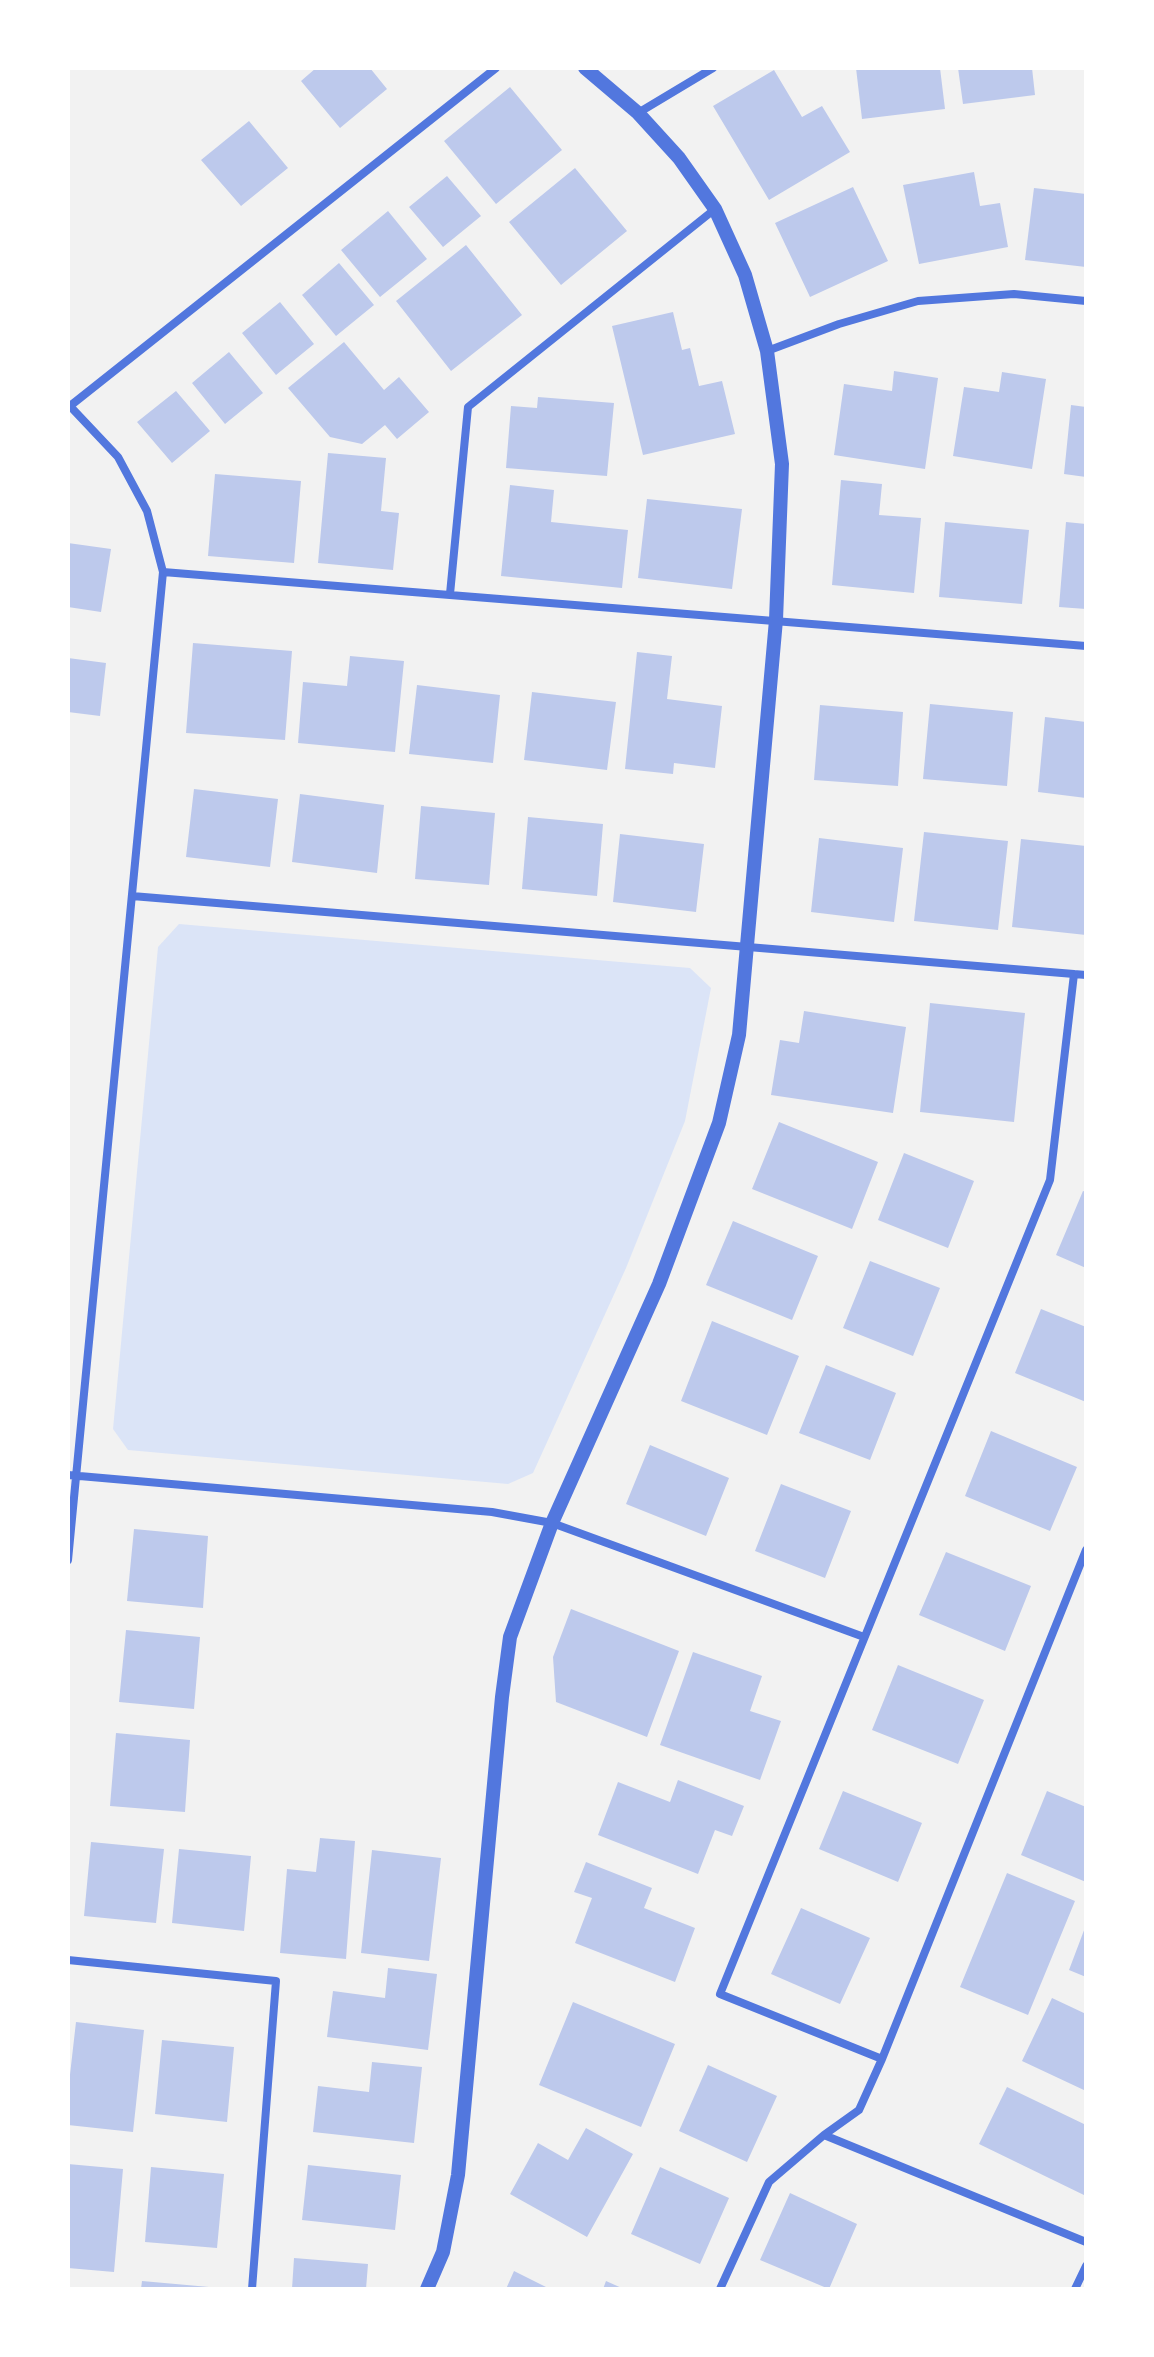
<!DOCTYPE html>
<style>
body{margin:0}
#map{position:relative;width:1154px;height:2357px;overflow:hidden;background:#f2f2f2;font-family:"IBM Plex Sans",sans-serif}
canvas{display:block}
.frame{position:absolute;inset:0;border:70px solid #fff;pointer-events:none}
</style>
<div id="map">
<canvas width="1154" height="2357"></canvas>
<div class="frame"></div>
</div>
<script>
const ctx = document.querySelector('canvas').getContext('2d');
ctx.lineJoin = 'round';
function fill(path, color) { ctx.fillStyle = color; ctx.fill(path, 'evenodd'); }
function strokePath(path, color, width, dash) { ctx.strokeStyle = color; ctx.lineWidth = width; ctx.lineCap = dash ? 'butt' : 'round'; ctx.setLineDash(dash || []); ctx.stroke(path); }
fill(new Path2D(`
 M179,924L690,968L711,988L685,1121L626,1268L533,1473L508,1484L128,1450L113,1429L158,947Z`), '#dbe4f7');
fill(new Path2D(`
 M316,68H370L387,89L340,128L301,81Z
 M856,68H940L945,109L862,119Z
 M958,68H1032L1035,95L963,104Z
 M774,70L802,117L822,106L850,152L769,200L713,106Z
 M510,87L562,150L496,204L444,141Z
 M249,121L288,168L241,206L201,160Z
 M575,168L627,231L561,285L509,222Z
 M974,172L980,206L1000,203L1008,247L919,264L903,185Z
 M447,176L481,216L443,247L409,207Z
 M853,187L888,261L810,297L775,223Z
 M1034,188L1086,194V267L1025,260Z
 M388,211L427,259L380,297L341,250Z
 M466,245L522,315L451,371L396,301Z
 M339,263L374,305L336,336L302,295Z
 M280,302L314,344L276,375L242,333Z
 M673,312L682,350L690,348L699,386L722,381L735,434L643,455L612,326Z
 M344,342L384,390L399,377L429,412L397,439L385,425L362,444L330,437L288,388Z
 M229,352L263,393L225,424L192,383Z
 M894,371L938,378L925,469L834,455L844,384L892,391Z
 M1002,372L1046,379L1032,469L953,456L964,387L999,392Z
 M176,391L210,431L172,463L137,422Z
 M538,397L614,403L607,476L506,468L511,406L537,408Z
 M1071,405L1086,407V477L1064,474Z
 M328,453L386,458L381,511L399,513L393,570L318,563Z
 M215,474L301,481L294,563L208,556Z
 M841,480L882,484L879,515L921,518L914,593L832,585Z
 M510,485L554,490L551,522L628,530L622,588L501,576Z
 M647,499L742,509L732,589L638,578Z
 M945,522L1029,530L1022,604L939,597Z
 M1066,522L1086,524V609L1059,607Z
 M68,543L111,549L101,612L68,607Z
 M193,643L292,651L285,740L186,733Z
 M637,652L672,656L667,699L722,706L715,768L674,763L673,774L625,769Z
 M350,656L404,661L395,752L298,743L303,682L347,686Z
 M68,658L106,663L100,716L68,712Z
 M417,685L500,695L493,763L409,754Z
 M532,692L616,702L607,770L524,760Z
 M930,704L1013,712L1007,786L923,779Z
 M820,705L903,712L898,786L814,780Z
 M1045,717L1086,722V798L1038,792Z
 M194,789L278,799L270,867L186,857Z
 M300,794L384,805L377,873L292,862Z
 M421,806L495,813L489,885L415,879Z
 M528,817L603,824L597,896L522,889Z
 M924,832L1008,841L998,930L914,921Z
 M620,834L704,844L696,912L613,902Z
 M819,838L903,848L894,922L811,912Z
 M1021,839L1086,846V935L1012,927Z
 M930,1003L1025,1013L1014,1122L920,1112Z
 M804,1011L906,1027L893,1113L771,1095L780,1040L799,1043Z
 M779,1122L878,1162L852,1229L752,1189Z
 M904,1153L974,1181L948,1248L878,1220Z
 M1083,1191L1086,1192V1268L1056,1255Z
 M733,1221L818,1256L792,1320L706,1285Z
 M870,1261L940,1288L913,1356L843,1328Z
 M1041,1309L1086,1327V1402L1015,1373Z
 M712,1321L799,1356L767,1435L681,1401Z
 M826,1365L896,1393L870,1460L799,1433Z
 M991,1431L1077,1467L1050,1531L965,1496Z
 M650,1445L729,1478L706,1536L626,1504Z
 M781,1484L851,1511L825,1578L755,1551Z
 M134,1529L208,1536L203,1608L127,1601Z
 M946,1552L1031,1586L1005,1651L919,1615Z
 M571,1609L679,1651L647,1737L556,1702L553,1657Z
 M126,1630L200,1637L194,1709L119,1702Z
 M693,1652L762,1676L750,1711L781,1721L760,1780L660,1745Z
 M898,1665L984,1700L958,1764L872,1730Z
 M116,1733L190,1740L185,1812L110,1806Z
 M678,1780L744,1806L732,1836L715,1830L698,1874L598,1835L618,1782L670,1802Z
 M843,1791L922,1823L898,1882L819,1849Z
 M1047,1791L1086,1807V1882L1021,1855Z
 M320,1838L355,1841L346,1959L280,1953L287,1869L316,1872Z
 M91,1842L164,1849L156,1923L84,1916Z
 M179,1849L251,1856L244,1931L172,1923Z
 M372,1850L441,1858L429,1961L361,1953Z
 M586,1862L652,1888L644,1908L695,1928L675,1982L575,1943L592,1898L574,1892Z
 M1007,1873L1075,1901L1028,2015L960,1987Z
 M801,1908L870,1938L840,2004L771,1974Z
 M1086,1925V1977L1069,1970Z
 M388,1968L437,1974L428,2050L327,2037L333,1991L385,1998Z
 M1052,1998L1086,2014V2091L1022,2061Z
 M573,2002L675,2044L641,2127L539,2085Z
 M76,2022L144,2030L133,2132L68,2125V2092Z
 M162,2040L234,2047L227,2122L155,2114Z
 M372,2062L422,2067L414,2143L313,2132L318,2086L369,2092Z
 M708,2065L777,2096L747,2162L679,2131Z
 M1007,2087L1086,2125V2196L979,2144Z
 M586,2128L633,2154L587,2237L510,2194L538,2143L568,2160Z
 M68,2164L123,2169L114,2272L68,2268Z
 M308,2165L401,2175L395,2230L302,2220Z
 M151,2167L224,2174L217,2248L145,2242Z
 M660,2167L729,2198L700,2264L631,2234Z
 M790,2193L857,2224L829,2289L760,2260Z
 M294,2258L368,2264L366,2289H292Z
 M514,2271L550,2289H506Z
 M142,2281L209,2287V2289H141Z
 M606,2281L624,2289H603Z`), '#bdc9ec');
strokePath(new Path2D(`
 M638,113L713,68
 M767,351L839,324L918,301L1014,294L1086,301
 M68,404L118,457L147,511L163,572L68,1560
 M70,406L496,68
 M163,572L1086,646
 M450,594L468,407L715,209
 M132,896L1086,975
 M68,1475L492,1512L552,1523L864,1637
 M68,1960L276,1981L252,2289
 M882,2059L720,1994L1050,1180L1074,974
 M824,2135L859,2110L882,2059L1086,1550
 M720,2289L769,2182L824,2135L1086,2242
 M1075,2289L1086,2266`), '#5277de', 8);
strokePath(new Path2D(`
 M427,2289L443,2252L458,2175L502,1697L510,1637L552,1523L659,1284L719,1123L739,1035L776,620L782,464L767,351L745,275L715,209L679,158L638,113L585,68`), '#5277de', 14);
</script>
